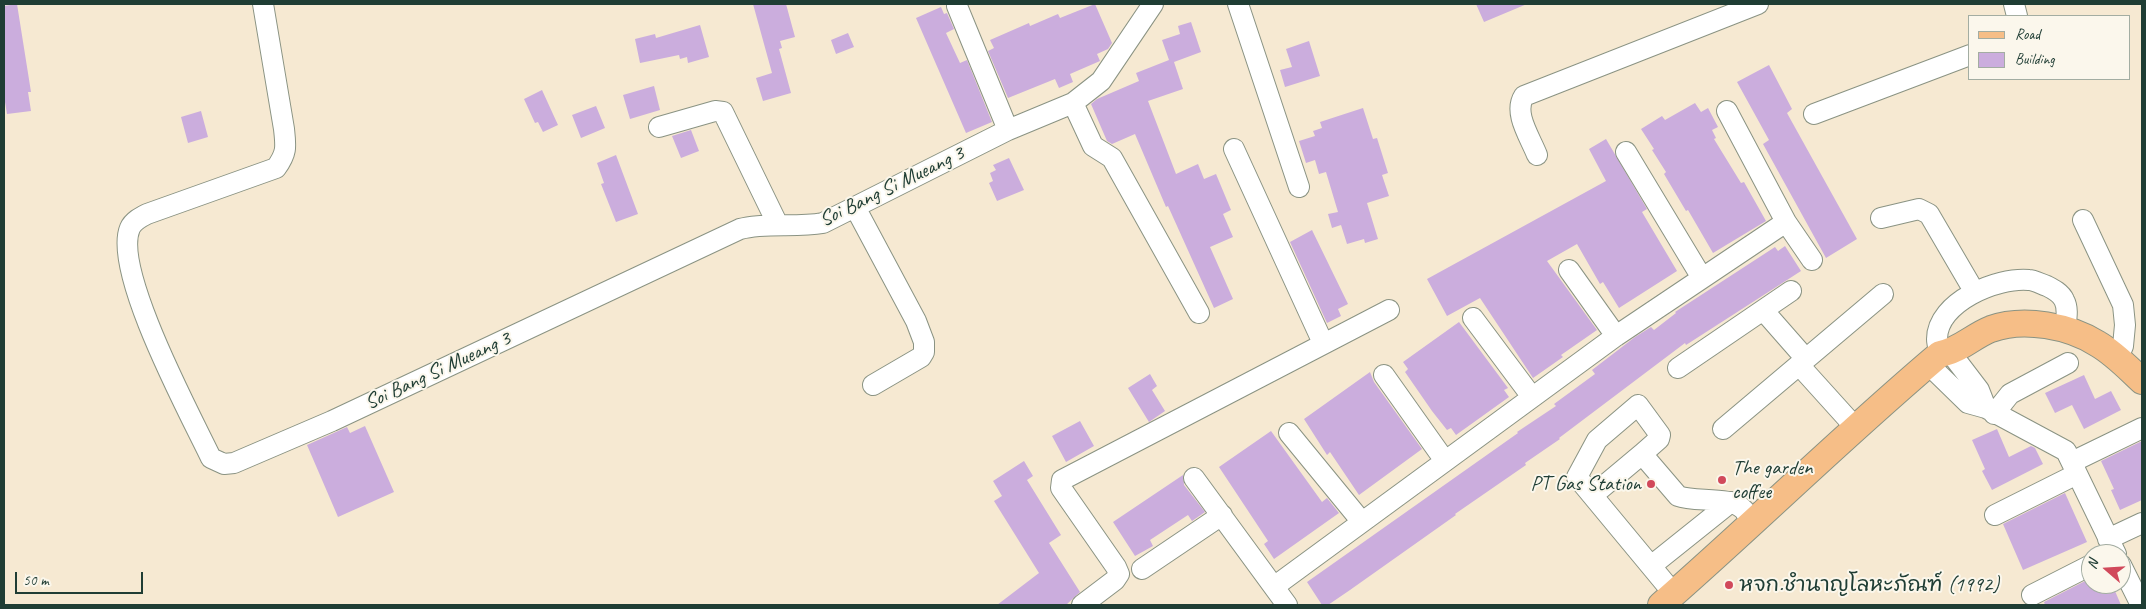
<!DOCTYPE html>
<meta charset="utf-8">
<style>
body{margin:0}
#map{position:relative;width:2146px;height:609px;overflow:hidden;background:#f6e9d2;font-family:Caveat,sans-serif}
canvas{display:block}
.frame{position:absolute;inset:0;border:5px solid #1f3d34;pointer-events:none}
.legend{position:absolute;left:1968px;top:15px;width:162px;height:65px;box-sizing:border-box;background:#fbf7ec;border:1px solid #a3ada2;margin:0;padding:6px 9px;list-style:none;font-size:15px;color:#1f3d34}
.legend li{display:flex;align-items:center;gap:10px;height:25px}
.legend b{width:25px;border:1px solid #a3ada2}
.north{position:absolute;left:2081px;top:544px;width:50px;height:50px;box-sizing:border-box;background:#fbf7ec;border:1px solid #a3ada2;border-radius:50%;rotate:289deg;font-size:14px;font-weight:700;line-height:20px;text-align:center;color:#1f3d34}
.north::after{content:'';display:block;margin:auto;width:18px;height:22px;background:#d1495b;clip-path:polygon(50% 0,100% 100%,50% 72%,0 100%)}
.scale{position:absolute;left:15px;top:572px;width:128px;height:22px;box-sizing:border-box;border:2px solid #1f3d34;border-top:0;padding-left:6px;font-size:15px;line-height:18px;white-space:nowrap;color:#1f3d34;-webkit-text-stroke:4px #fbf7ec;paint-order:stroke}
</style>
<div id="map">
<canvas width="2146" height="609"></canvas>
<div class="frame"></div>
<ul class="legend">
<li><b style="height:6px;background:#f6be87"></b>Road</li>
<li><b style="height:14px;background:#cbaddd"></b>Building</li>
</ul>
<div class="north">N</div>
<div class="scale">50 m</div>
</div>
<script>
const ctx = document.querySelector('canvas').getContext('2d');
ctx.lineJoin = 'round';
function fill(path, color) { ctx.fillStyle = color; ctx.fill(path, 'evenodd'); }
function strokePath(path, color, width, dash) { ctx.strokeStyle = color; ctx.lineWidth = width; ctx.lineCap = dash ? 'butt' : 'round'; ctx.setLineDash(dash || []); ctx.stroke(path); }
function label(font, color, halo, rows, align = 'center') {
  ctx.font = font + ' Caveat,"Playpen Sans Thai",sans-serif'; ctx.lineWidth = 4; ctx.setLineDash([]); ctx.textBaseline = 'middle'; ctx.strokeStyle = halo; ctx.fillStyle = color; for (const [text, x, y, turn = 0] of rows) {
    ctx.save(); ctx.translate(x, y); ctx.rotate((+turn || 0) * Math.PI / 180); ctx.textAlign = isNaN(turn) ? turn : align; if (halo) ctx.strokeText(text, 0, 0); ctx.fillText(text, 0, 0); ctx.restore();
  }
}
fill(new Path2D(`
 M17,4L31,92H28L31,111L7,114L4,96V6Z
 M753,4H786L795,37L780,41L782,48L779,49L791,93L763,101L756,78L772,73Z
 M1095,4L1112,43L1108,49L1097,54L1100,61L1070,74L1073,82L1059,88L1055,79L1008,98L988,51L994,48L990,40L1029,23L1030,26L1058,14L1060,18Z
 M1476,4H1527L1484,22Z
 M941,7L944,14L947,13L954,29L946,33L960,63L967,60L992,122L966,133L916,18Z
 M1191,22L1201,52L1174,62L1183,89L1148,101L1176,174L1198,164L1204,179L1216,174L1231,210L1223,214L1233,237L1210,247L1233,299L1214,308L1168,206L1166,207L1135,134L1112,144L1107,141L1091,104L1097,99L1139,81L1136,73L1169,60L1162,40L1180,34L1178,26Z
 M700,25L709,57L688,63L687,57L680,59L679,55L640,63L635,39L655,34L656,38Z
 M848,33L854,47L836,54L831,40Z
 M1309,41L1320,76L1285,87L1280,70L1292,67L1286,49Z
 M1769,65L1792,109L1787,113L1857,239L1826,258L1763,144L1769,140L1737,82Z
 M654,86L660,110L630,119L623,95Z
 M542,90L558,125L543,132L538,122L535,123L524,99Z
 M1695,103L1701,112L1708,108L1718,127L1712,130L1716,138L1714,139L1741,183L1744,182L1766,221L1713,253L1688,210L1686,211L1664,174L1666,172L1652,150L1654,149L1641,129L1662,116L1665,120Z
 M596,106L605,128L581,138L572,115Z
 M1363,108L1373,139L1377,138L1388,173L1382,175L1389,196L1367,203L1378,239L1365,243L1364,239L1347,244L1341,225L1332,228L1328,214L1338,212L1326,172L1319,174L1315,160L1306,163L1299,141L1315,136L1313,131L1322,128L1320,122Z
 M201,111L208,137L188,143L181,117Z
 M691,130L699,151L681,158L672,136Z
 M1606,139L1647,209L1642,212L1677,271L1619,308L1603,282L1600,284L1577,244L1547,261L1597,330L1561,355L1563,357L1533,378L1480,298L1447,316L1427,279L1606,181L1589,149Z
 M616,155L638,214L616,222L601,184L604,183L597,163Z
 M1009,158L1024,190L997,201L989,183L993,181L990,173L996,170L993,165Z
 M1312,230L1348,304L1338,309L1341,316L1327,323L1290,242Z
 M1785,246L1801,271L1686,345L1685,343L1559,438L1560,439L1525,463L1526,465L1455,514L1456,515L1350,590L1328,605H1322L1307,582L1518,433L1517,432L1556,406L1554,404L1595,374L1592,370L1635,337L1651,327L1654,330L1676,313L1675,312L1775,247L1778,251Z
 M1459,322L1508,388L1504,390L1509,397L1456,435L1451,428L1447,430L1432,411L1405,372L1408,369L1403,362Z
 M1370,372L1374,382L1422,449L1359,495L1330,452L1327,455L1304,419Z
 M1150,374L1157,386L1152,390L1165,411L1149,422L1128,388Z
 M2084,375L2095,399L2111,391L2121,410L2084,429L2072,405L2055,413L2045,393Z
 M1080,421L1094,446L1066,462L1052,436Z
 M365,426L394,492L338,517L307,445L347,427L350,433Z
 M1997,429L2009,457L2031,446L2035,448L2043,464L1992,490L1982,471L1985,469L1972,440Z
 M1271,431L1322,502L1327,498L1339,513L1274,559L1264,544L1268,541L1219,467Z
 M2142,441V500L2120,510L2111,490L2114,489L2101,461Z
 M1024,461L1033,476L1027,480L1061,535L1049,543L1080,592L1066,605H997L1039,573L994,501L1002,496L993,481Z
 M1183,475L1184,485L1205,512L1192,521L1188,515L1150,540L1153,546L1135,556L1113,522Z
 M2065,493L2087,542L2023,570L2003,524Z
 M2091,578V584H2112L2121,605H2045L2044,602Z`), '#cbaddd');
const minor = new Path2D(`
 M263,4L284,129C286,147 287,153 276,168L147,214C141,217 133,221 130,228C112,270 191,416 211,458L224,464L234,463L332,421L740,229C767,222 795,228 823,223L1008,130L1073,103L1101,81L1153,4
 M1238,4L1299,187
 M2014,4L2017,16
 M957,6L1008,130
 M1073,103L1093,146L1112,158L1199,313
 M1727,111L1786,222L1812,260
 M1814,114L1970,55
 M659,127L715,111L723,112L778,225
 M1234,149L1323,343
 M1626,152L1702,278
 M1537,155C1530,137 1513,113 1524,96L1758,4
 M855,207L916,321L924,342V352L921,357L873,385
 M1881,218L1919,209L1929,214L1974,291
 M2083,220L2123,305L2125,325L2123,346L2118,358
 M1569,270L1616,336
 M1763,310L1806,359
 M1473,318L1532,397
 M1950,352L1979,390L1986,408
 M1940,354C1939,350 1937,344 1937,339C1937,302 1997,277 2029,280C2034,280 2041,284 2047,286C2053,289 2061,293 2064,300C2069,309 2066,320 2065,330
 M1928,364L1968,403L1986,408L2066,451L2116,554
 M1799,365L1855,427
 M1678,368L1791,291
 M1384,375L1445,461
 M1994,414L2010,394L2068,363
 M1723,429L1883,294
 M1289,433L1362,522
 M1642,454L1659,439L1660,435L1638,405L1597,440L1577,477L1674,594
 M2072,462L2142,428
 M1194,478L1287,605
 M1593,495L1642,454L1678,496C1696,503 1730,495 1744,510C1747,514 1750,520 1752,524
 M1995,515L2077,474
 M2108,539L2142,523
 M2121,565L2141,605
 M1651,566L1731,502
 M1142,569L1222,515
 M1275,586L1616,336L1786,222
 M2032,595L2091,565
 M1082,605L1115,580L1119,574L1116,567L1061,488L1062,480L1389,310`);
const major = new Path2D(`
 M1661,605C1755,523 1844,435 1940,354C1959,351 1973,336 1991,329C2024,317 2070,326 2098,344C2115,354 2128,368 2142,381`);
strokePath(minor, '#8a9383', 22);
strokePath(major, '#8a9383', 28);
strokePath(minor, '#fff', 20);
strokePath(major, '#f6be87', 26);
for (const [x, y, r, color] of [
 [1722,480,5,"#d1495b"],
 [1651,484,5,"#d1495b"],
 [1729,585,5,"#d1495b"]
]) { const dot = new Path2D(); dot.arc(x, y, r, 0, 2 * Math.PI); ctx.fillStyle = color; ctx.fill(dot); strokePath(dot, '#fbf7ec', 2); }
label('21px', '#1f3d34', '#fbf7ec', [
 ["Soi Bang Si Mueang 3",892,187,-26],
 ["Soi Bang Si Mueang 3",438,371,-25]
]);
label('21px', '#1f3d34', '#fbf7ec', [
 ["The garden",1732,468],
 ["coffee",1732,492],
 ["PT Gas Station",1641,484,"right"],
 ["หจก.ชำนาญโลหะภัณฑ์ (1992)",1739,585]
], 'left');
</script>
